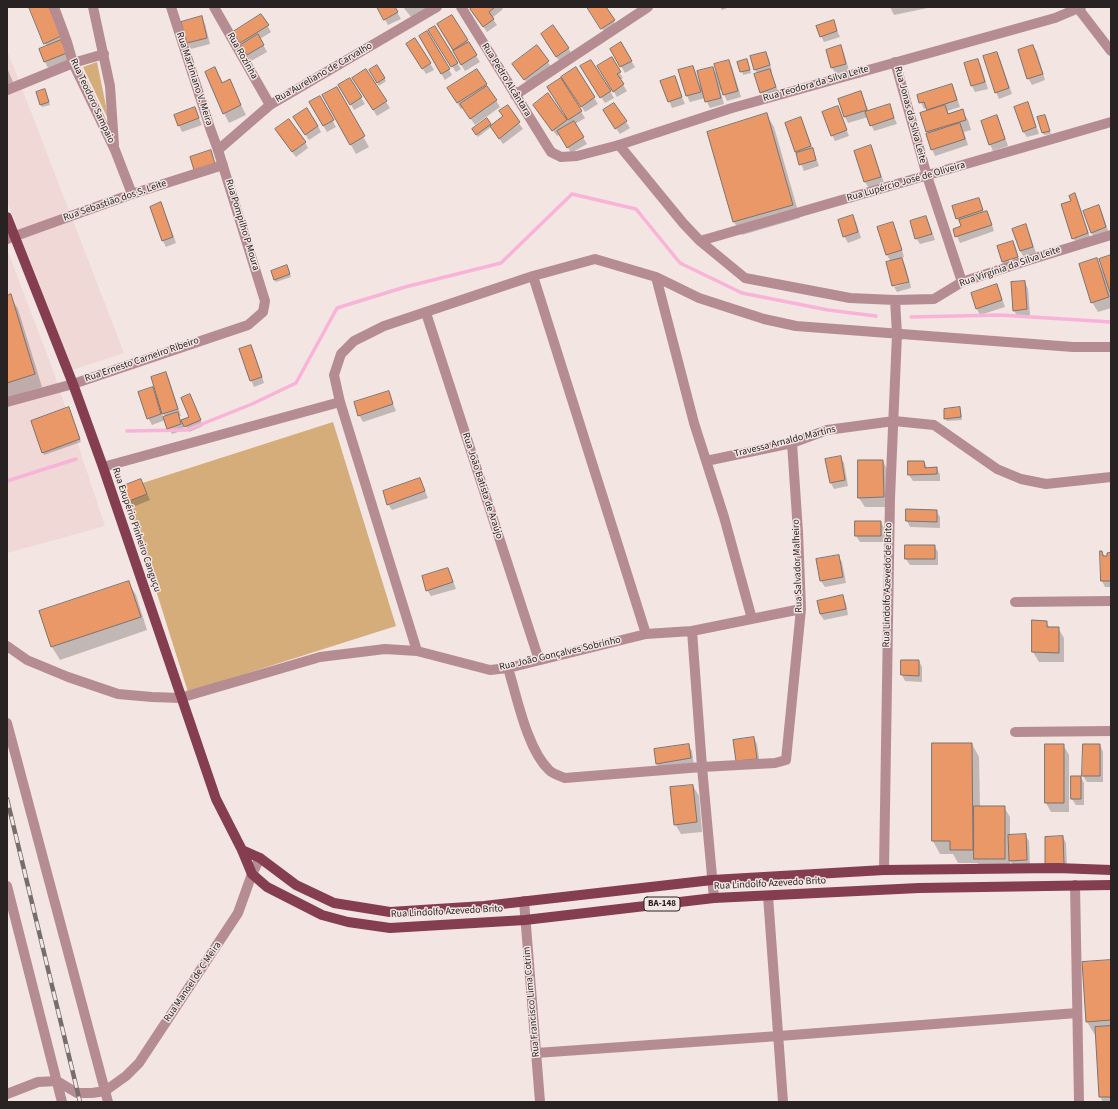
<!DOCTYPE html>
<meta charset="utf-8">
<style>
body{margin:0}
#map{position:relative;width:1118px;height:1109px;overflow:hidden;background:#f2e5e2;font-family:"Source Sans 3",sans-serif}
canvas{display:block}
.frame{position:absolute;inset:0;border:8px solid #282322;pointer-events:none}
</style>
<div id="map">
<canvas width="1118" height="1109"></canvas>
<div class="frame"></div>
</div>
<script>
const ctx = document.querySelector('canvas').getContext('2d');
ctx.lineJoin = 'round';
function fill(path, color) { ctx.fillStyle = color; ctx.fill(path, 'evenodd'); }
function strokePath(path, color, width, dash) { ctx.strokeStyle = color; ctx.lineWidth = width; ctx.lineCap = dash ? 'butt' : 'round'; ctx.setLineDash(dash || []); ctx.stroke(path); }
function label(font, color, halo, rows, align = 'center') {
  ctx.font = font + ' "Source Sans 3",sans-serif'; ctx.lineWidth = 3; ctx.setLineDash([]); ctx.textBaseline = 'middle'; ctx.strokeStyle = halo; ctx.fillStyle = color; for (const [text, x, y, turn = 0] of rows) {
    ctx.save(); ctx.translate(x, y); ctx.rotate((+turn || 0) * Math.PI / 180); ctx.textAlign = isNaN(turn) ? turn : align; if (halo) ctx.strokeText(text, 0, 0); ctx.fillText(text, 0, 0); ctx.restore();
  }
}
fill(new Path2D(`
 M7,50L124,353L72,370L7,201Z
 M7,249L54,373L105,526L7,553Z`), '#efd8d5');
fill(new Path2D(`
 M97,62L109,121L83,67Z
 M333,422L396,626L188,692L124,489Z`), '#d5ad7b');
fill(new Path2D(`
 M30,7H49L69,60L48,68L45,62L47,47Z
 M378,7H394L401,19L388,25Z
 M403,7H429L412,18Z
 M474,7H502L503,9L492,18L497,25L487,32L471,9Z
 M588,7H605L617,26L606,34Z
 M720,7H730L722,10Z
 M890,7H932L894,15Z
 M261,15L271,32L260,39L267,52L251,61L235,33Z
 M452,16L480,62L465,71L441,31Z
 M201,18L205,24L210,44L191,49L188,43Z
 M833,22L840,37L824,42L821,36Z
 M427,32L452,75L445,80L420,37Z
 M433,37L457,63L461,69L456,72Z
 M415,39L434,70L426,74L407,44Z
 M545,41L568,48L572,54L560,62Z
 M621,44L635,67L625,73L611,49Z
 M840,46L844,53L849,70L836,74L832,68L827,50Z
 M1033,46L1037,52L1045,80L1032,85L1028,78Z
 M537,47L552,68L529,85L517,70Z
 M765,53L769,59L772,72H771L779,94L765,99L761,92L758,74L755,70Z
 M996,53L1000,59L1012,94L999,99L996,92Z
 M611,59L623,78L620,80L627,91L617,97L599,67Z
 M978,60L981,66L988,89L975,92L972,86L965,64Z
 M729,61L732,67L741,97L727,101L722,90H720L724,104L710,108L705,98L690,102L687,96L679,71L693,67L696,73L700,85H702L713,68L718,76Z
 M739,62L748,63L751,73L743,75Z
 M377,66L386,81L379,86L370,70Z
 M7,68L13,82L7,85Z
 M215,68L223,83L229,81L246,115L229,123L224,113Z
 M575,69L598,104L585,112L566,83Z
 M585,73L610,91L614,98L605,103Z
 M674,78L685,104L672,108L662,82Z
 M350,79L365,104L354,110L340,85Z
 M561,79L585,118L575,124L587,144L571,153L560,134L557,136L538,111L548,95L564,116L566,115Z
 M357,84L386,102L390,108L377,116Z
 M486,84L500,107L475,125L463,108L461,109L452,95Z
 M952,85L955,92L960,107L947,111L950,115L962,111L968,120L971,130L964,132L968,145L935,156L932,149L922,114L929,111L927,108L924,109L918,96Z
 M336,88L369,147L356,154L323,95Z
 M45,90L50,105L42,107L41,105Z
 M861,92L869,112L889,106L897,124L874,131L868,117L848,123L845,117L839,99Z
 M320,98L336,127L327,132L310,103Z
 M1027,103L1031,110L1039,134L1027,137L1023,131Z
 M507,107L523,129L503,144L491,127L478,137L475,132L487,120L491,126L504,117Z
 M837,107L849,136L835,141L832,135Z
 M195,109L202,125L182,132L179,125Z
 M766,114L774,127L800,218L742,235L734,222L708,133Z
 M997,116L1000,122L1008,146L993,151L990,144Z
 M1045,116L1051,134L1044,135L1043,133Z
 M608,117L626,122L630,128L620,134Z
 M801,119L804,125L819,166L804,171L796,151Z
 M298,123L318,126L321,132L309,140Z
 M280,136L305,142L308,148L296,157Z
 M871,147L874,153L884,183L869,188L865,182L856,151Z
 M1075,195L1078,201L1091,240L1077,244L1073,238L1072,202Z
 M978,199L984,213L986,212L990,219L994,231L960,243L954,230L962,227L957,218Z
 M161,204L164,210L176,243L166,247L163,241Z
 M1098,206L1102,212L1109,234L1095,239L1091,232Z
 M852,216L856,222L861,238L848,243L844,236Z
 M926,217L929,223L935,240L920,244L916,238Z
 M892,224L896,230L904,257L901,258L905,265L909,280L893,286L887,263L891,262L887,255L878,228Z
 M1025,226L1029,232L1036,253L1024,257L1020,251Z
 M1013,242L1016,248L1020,264L1006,268L1003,262Z
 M1111,256V294H1110L1111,308L1098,312L1092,302L1096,259L1103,272Z
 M288,269L291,277L276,282L274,280Z
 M910,282L911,288L897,292L894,287Z
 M1025,282L1028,289L1030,315L1017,316L1014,310Z
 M996,286L1000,292L1005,307L980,315L977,309Z
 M10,296L18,309L42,387L7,398V297Z
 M251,346L254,352L264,383L254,387L251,380Z
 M166,373L169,380L181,416H179L181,421L190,418V396L203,426L189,432L183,421L182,422L184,430L172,434L165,420L152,425L148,418L152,388L157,397ZM162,411L166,418H163Z
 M388,392L396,411L363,422L359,415Z
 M960,408L961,411L962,420L947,421L945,418Z
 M70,411L81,442L44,455L43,452Z
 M840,457L844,463L848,486L834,489L831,483L826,460Z
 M883,461L888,471L889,507H865L859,498Z
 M909,462H924L928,469L937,468L940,475V481H913L909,475Z
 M420,479L428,498L392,510L388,504Z
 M141,480L150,500L133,507L130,501Z
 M907,510L936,511L940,517V528L910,527L907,521Z
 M881,522L884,528V542H860L856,536Z
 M934,546L938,552V565H910L906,559Z
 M1102,552L1105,557L1111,553V587H1105L1102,581Z
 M838,556L842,562L846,583L825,587L821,581Z
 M448,569L451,575L456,589L431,596L427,590Z
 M128,582L136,595L147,630L60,660L52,647L41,612Z
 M842,597L846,603L848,615L824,620L820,614Z
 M1046,622L1050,628H1058L1064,638V662H1039L1033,652Z
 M902,661H919L922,667V682L905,681L902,675Z
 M754,738L757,744L760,765L741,767Z
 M933,744H972L979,757L980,807H1004L1010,817V836L1025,835L1029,841L1030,866L1014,867L1010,860V868H980L978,863H958L953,854H940L933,841Z
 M688,745L692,751L694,765L660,770L657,764Z
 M1063,745L1069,755V812H1051L1046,803Z
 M1100,745L1103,752V782H1087L1083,776Z
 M1081,777L1084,783V805H1076L1072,799Z
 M693,786L699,796L702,832L681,834L675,824Z
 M1063,837L1066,843L1067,870H1050Z
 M1111,961V1102H1103L1100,1097L1097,1035H1095L1087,1022Z`), '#0003');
strokePath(new Path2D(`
 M911,317L1000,315L1111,322
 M127,431L187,430L252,404L296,383L337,308L405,287L501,263L572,194L636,209L680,263L742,293L828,310L876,316
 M7,481L76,459`), '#f9b3d9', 3.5);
const building = new Path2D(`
 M29,7H49L61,36L44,44Z
 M377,7H395L398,12L384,20Z
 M473,7H495L489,12L494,19L483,27L470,9Z
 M587,7H606L615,20L601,29Z
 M261,14L269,25L240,43L233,32Z
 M452,15L468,40L453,50L437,24Z
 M202,16L207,38L187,43L181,22Z
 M834,20L837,31L820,37L816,26Z
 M553,25L569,48L556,57L541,34Z
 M435,26L458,63L451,67L428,30Z
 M427,31L450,69L441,74L419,36Z
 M258,34L264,45L247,55L241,45Z
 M415,38L431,63L422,69L406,44Z
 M61,40L67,53L44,62L39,49Z
 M469,42L477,55L461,65L453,51Z
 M621,42L632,61L620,67L610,49Z
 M537,45L549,61L524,80L512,64Z
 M841,45L846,64L831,68L826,50Z
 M1033,45L1043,74L1027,79L1018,50Z
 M766,52L770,65L754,70L750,56Z
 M997,52L1009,88L995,93L983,56Z
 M612,57L621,72L617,74L624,84L613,92L597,66Z
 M747,59L750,70L740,72L737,62Z
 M978,59L985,82L971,86L964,63Z
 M591,60L611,91L600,98L580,66Z
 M729,60L738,91L723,95L714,64Z
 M377,65L385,78L377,83L369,70Z
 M693,66L701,92L686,96L678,70Z
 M215,67L222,83L230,79L241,105L223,114L205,72Z
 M576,67L595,97L581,107L561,77Z
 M713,67L721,98L705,102L697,71Z
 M366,69L387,101L373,110L352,78Z
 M477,69L487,84L457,103L447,88Z
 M770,69L776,87L760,93L754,74Z
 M675,76L682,97L668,102L660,81Z
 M350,78L362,97L350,105L338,85Z
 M561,78L582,111L568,120L547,87Z
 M952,84L957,100L927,110L924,102L919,103L917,95Z
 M487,86L497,100L470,119L460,104Z
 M337,87L365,136L350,145L322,95Z
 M45,89L49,102L40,105L36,92Z
 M861,91L867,110L844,117L838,99Z
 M548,93L567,120L552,131L533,105Z
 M320,96L334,120L323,126L309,102Z
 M1028,102L1036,127L1023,132L1014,107Z
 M614,103L627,121L615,129L603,110Z
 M890,104L894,118L870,126L865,112Z
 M508,105L520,122L499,139L490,126L503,116L499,111Z
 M945,105L948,114L963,109L966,120L926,132L920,113Z
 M838,106L847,130L831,136L822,112Z
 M195,107L199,118L178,126L174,115Z
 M307,108L318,126L305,135L293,117Z
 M767,113L793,205L733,222L707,132Z
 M997,115L1005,139L989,145L981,121Z
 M1045,115L1050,131L1042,133L1037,117Z
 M801,117L811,146L795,152L785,123Z
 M487,118L491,124L476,135L472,129Z
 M289,119L306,142L292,152L275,129Z
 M574,121L584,137L567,148L557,131Z
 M960,123L965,139L931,150L926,134Z
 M871,145L881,177L864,182L854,151Z
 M813,148L816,160L799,165L796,153Z
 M211,150L215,164L194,170L190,157Z
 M1075,193L1088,233L1072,239L1061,204L1071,201L1069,196Z
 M979,198L983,210L956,219L952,206Z
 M161,202L173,237L162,241L150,207Z
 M1099,205L1106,227L1091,233L1083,211Z
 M987,211L992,225L955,237L953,229L961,226L959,220Z
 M853,215L858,232L843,237L838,220Z
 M926,216L932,234L915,239L910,221Z
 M893,222L902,250L886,255L877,227Z
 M1026,224L1033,247L1020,251L1012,229Z
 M1013,241L1018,257L1002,262L997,246Z
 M1111,255V295L1099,259Z
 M902,258L909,282L892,286L886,262Z
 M1097,258L1109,297L1091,303L1079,264Z
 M287,265L290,274L274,280L271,271Z
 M1025,281L1027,309L1013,311L1011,282Z
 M997,284L1002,300L976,309L971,293Z
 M11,294L35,374L7,383V296Z
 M251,345L262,377L250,381L239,349Z
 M166,372L178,409L162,414L151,377Z
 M153,387L161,414L147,419L138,392Z
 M389,391L393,404L358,416L354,402Z
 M190,394L201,420L184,427L181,420L189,417L181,398Z
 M69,407L80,439L42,453L31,421Z
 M960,407L961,417L944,419V409Z
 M178,412L181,424L167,429L163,417Z
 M841,456L845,480L830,483L825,459Z
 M858,460H883L884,497L858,498Z
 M908,461H924L925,468L937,467V474L908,475Z
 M420,478L425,491L387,505L383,491Z
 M141,479L147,494L129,501L123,486Z
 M906,509L937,510V522L906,521Z
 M855,521H881V536H855Z
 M905,545H935V559H905Z
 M1100,551H1102L1103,556H1107V553L1111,552V581H1101Z
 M839,555L843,577L820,581L816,559Z
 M448,568L453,582L426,591L422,576Z
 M129,581L141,617L51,647L39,611Z
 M843,595L846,609L820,614L817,601Z
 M1032,620L1047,621V627H1059V653L1032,652Z
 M901,660H919V676L901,675Z
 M754,737L757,759L736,761L733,740Z
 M932,743H972L973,850H950V841H932Z
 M689,744L691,758L656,764L654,749Z
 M1045,744H1064V803H1045Z
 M1083,744H1100V776H1082Z
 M1071,776H1081V799H1071Z
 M693,785L697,822L674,825L670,787Z
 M974,806H1005V859H974Z
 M1026,834L1027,860L1009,861L1008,835Z
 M1063,836L1064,864H1045V837Z
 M1111,960V1020L1086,1022L1082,962Z
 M1111,1026V1097H1099L1095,1027Z`);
fill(building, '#eb9869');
strokePath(building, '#7d726d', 1);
strokePath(new Path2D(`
 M54,7L67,42L73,63L115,150L132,194
 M93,7L110,86L114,145
 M171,7L210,128L218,150
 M214,7L270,105
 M1077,7L1111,51
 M895,62L927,176L962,282
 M7,90L73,63L104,54
 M515,95L648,7
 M619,145L683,223L700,241L745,278L850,298L895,300L934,299L962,282L1029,260L1111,235
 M700,241L1111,122
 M533,276L646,634
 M656,277L694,423L724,517L752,619
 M426,313L539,660
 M706,461L792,443L827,430L894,421L934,425L997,469L1021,479L1046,484L1111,477
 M103,467L340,402
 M1015,602L1111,601
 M692,631L702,767L714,898
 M7,646L27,660L68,677L118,694L152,697L180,698L320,657L385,649L417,651L490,670L508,668L646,634L692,631L801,609
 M417,651L340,402L334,375L341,354L354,341L384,326L533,276L595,259L656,277L699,298L764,319L796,326L1073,347H1111
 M508,668C517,697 527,749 549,770C553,774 560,776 565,778L702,767L775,763L786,760L801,609L798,532L792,443
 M7,723L108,1102
 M1015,732L1111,731
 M884,870L890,498L897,334L895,300
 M1075,885L1079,1102
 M7,886L62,1102
 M768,896L783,1102
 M536,1053L779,1036L1077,1013
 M7,1094L38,1082L57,1081L77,1093H92L105,1091L126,1076L139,1063L238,913L252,874L260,858`), '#b68c93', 10);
strokePath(new Path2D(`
 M461,7L551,152L561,157L577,156L619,145L732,108L1055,18L1081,7
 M7,239L132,194L223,165
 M7,402L73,384L248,325L263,312L265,301L218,150L270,105L437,7
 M524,901L540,1102`), '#b68c93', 10);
strokePath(new Path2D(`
 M7,217L73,384L103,467L216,799L242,850L252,874L267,887L322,915L348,922L390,928L525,920L714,898L919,888L1111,885
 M242,850L260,858L296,885L334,903L390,912L484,906L712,880L884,870L1057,868L1111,870`), '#853e4f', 10);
const rail = new Path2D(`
 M7,799L80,1102`);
strokePath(rail, '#766e6c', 4.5);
strokePath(rail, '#f2e5e2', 3, [9]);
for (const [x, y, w] of [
 [662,904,36]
]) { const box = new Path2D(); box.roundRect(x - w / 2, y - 7, w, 14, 3); ctx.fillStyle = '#f2e5e2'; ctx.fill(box); strokePath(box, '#282322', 1); }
label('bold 9px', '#282322', null, [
 ["BA-148",662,904]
]);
label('10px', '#282322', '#f2e5e2', [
 ["Rua Rozinha",242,56,60],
 ["Rua Aureliano de Carvalho",324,73,-30],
 ["Rua Martiniano V. Meira",194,79,72],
 ["Rua Pedro Alcântara",506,80,58],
 ["Rua Teodora da Silva Leite",816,84,-16],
 ["Rua Teodoro Sampaio",92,101,65],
 ["Rua Jonas da Silva Leite",910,115,75],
 ["Rua Lupércio José de Oliveira",906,182,-16],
 ["Rua Sebastião dos S. Leite",115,201,-19],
 ["Rua Pompilho P Moura",242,225,73],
 ["Rua Virgínia da Silva Leite",1010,267,-19],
 ["Rua Ernesto Carneiro Ribeiro",142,360,-19],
 ["Travessa Arnaldo Martins",785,442,-14],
 ["Rua João Batista de Araújo",482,486,72],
 ["Rua Exupério Pinheiro Canguçu",136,530,71],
 ["Rua Salvador Malheiro",798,566,-92],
 ["Rua Lindolfo Azevedo de Brito",888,585,-89],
 ["Rua João Gonçalves Sobrinho",560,654,-13],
 ["Rua Lindolfo Azevedo Brito",770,884,-3],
 ["Rua Lindolfo Azevedo Brito",447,912,-3],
 ["Rua Manoel de C Meira",193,982,-56],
 ["Rua Francisco Lima Cotrim",532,1002,-95]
]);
</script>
